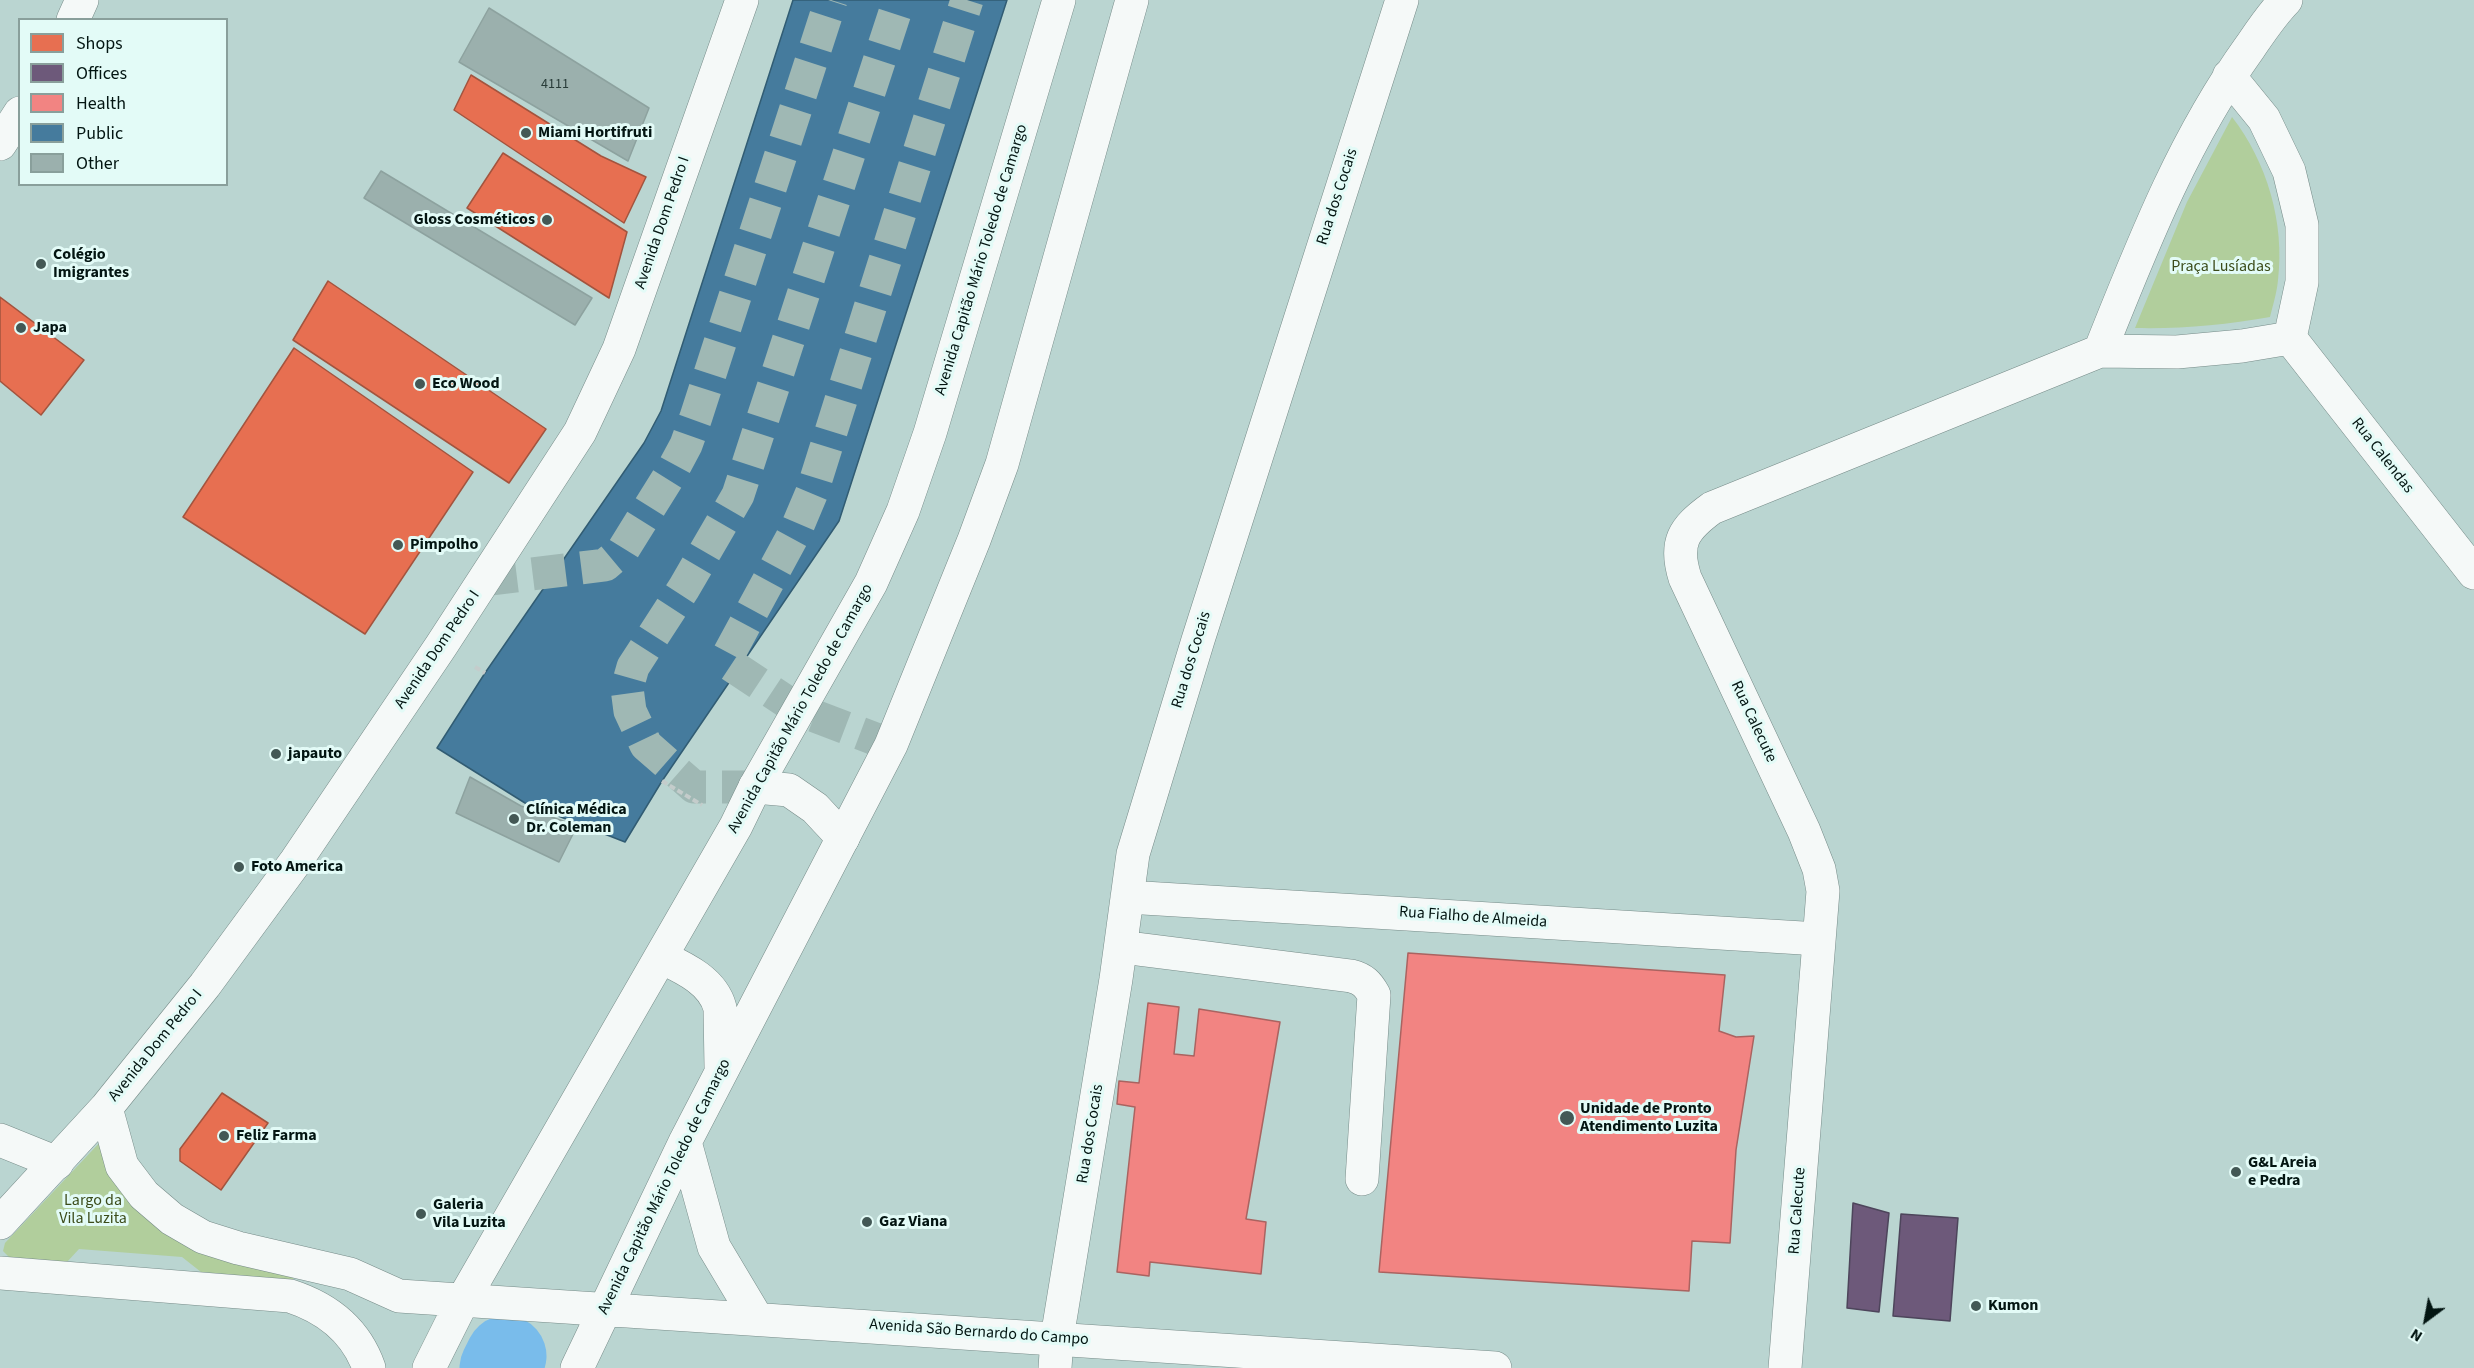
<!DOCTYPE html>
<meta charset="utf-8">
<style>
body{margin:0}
#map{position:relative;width:2474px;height:1368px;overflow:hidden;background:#bad5d1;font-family:"Source Sans 3",sans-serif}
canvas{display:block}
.legend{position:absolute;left:18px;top:18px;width:210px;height:168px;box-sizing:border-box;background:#e3fbf7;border:2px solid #899f9b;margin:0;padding:8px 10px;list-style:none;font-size:18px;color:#031512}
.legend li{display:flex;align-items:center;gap:12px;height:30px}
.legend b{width:30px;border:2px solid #899f9b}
.north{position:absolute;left:2396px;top:1290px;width:60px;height:60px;-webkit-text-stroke:4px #e3fbf7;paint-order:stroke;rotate:212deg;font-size:16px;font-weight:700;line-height:24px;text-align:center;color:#031512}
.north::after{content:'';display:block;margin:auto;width:21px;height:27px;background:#031512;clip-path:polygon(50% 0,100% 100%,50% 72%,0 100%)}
</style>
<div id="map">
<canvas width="2474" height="1368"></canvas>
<ul class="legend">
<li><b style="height:16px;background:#e76f51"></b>Shops</li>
<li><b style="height:16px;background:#6d597a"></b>Offices</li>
<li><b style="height:16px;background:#f28482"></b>Health</li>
<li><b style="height:16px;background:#457b9d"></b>Public</li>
<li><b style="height:16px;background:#9bb0ad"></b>Other</li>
</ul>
<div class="north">N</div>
</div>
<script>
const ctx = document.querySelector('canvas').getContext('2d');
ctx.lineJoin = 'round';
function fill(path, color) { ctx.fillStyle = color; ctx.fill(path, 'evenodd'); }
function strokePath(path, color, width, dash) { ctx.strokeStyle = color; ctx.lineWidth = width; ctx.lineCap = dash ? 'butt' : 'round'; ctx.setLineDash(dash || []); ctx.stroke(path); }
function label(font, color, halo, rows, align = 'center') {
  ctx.font = font + ' "Source Sans 3",sans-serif'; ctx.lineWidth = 6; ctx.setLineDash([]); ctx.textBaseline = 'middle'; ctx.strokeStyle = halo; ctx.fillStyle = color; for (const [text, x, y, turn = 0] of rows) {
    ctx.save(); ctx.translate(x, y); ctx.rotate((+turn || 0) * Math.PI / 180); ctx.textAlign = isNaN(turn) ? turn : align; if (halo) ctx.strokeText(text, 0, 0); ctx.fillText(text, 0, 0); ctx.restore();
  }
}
fill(new Path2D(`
 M2232,117C2267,162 2285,223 2278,280C2277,292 2273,305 2270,317C2225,325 2181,329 2135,328L2187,202Z
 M103,1139L112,1170L295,1271L293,1280L201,1272L182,1257L79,1249L67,1262L9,1257L3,1251L5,1243Z`), '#b1ce9c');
const shops = new Path2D(`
 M471,75L601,156L646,177L624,223L454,110Z
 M503,153L627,232L609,298L467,208Z
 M328,281L546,429L509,483L293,340Z
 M0,297L84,360L41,415L0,381Z
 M294,348L473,472L365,634L183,517Z
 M222,1093L268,1123L221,1190L180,1161V1149Z`);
fill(shops, '#e76f51');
strokePath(shops, '#a3543e', 1.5);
const offices = new Path2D(`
 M1853,1203L1889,1213L1879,1312L1847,1308Z
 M1901,1214L1958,1218L1950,1321L1893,1316Z`);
fill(offices, '#6d597a');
strokePath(offices, '#4d455b', 1.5);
const health = new Path2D(`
 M1408,953L1725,975L1719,1031L1736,1037L1754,1036L1736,1150L1730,1243L1692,1241L1689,1291L1379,1272Z
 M1148,1003L1179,1007L1174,1054L1194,1056L1199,1009L1280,1022L1246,1219L1266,1222L1261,1274L1150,1262L1149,1276L1117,1272L1135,1107L1117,1104L1119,1081L1139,1083Z`);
fill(health, '#f28482');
strokePath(health, '#aa6360', 1.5);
const public = new Path2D(`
 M793,0H1007L839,521L662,781L625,842L525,803L437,748L485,673L644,443L661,411Z`);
fill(public, '#457b9d');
strokePath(public, '#315c73', 1.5);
strokePath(new Path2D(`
 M500,1368L506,1356`), '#79bceb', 81);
const building = new Path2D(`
 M489,8L649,108L628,161L459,62Z
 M381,171L592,298L575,325L364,198Z
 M470,777L521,806L577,826L559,862L456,813Z`);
fill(building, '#9bb0ad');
strokePath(building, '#8da29f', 1.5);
strokePath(new Path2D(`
 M484,580L605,565L623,550L671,473L686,445L696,417L831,0
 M891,745L799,710L725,661L796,530L812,492L967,0
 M755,787H694L646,745L630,711L627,688L633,667L684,588L738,495L899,0`), '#9fb8b4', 33, [33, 16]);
const minor = new Path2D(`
 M2229,76L2264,119L2289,171L2302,225V282L2290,338
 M2290,338L2474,573
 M2100,351C2142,246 2183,140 2250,47C2261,31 2272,14 2286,0
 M755,787L789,790L815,808L843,838
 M1127,897L1819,939
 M1121,947L1351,976C1363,979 1368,984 1374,995L1362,1179
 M0,1140L57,1163
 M1055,1368L1057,1338L1116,979L1133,854L1198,640L1402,0
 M1785,1368L1823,891L1819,869L1804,831L1685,578C1674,543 1683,529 1712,508L2100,351L2177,352L2242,346L2290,338`);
const major = new Path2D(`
 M73,20L82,0
 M0,144L20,113
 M661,957C684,968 713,981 720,1008L721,1067
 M106,1108L122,1166L144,1195L172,1219L203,1237L238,1248L350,1274L399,1296L1495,1368
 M685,1142L714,1247L757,1319
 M0,1223L106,1108L205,985L296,861L441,646L580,432L619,349L742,0
 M0,1273L290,1296C327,1308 356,1331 369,1368
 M429,1368L463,1300L736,826L755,787L871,583L903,511L930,433L1059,0
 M577,1368L685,1142L891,745L974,540L1002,464L1132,0`);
strokePath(minor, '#768b88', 34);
strokePath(major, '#768b88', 34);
strokePath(new Path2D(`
 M475,667L485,673
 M662,781L702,805`), '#c4cccb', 4, [6, 3]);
strokePath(minor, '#f5f9f8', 33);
strokePath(major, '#f5f9f8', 33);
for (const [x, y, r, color] of [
 [526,133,6,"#435855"],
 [547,220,6,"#435855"],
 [41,264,6,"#435855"],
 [21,328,6,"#435855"],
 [420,384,6,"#435855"],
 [398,545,6,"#435855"],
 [276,754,6,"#435855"],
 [514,819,6,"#435855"],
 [239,867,6,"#435855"],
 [1567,1118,8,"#435855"],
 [224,1136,6,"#435855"],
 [2236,1172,6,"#435855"],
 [421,1214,6,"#435855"],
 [867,1222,6,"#435855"],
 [1976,1306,6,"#435855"]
]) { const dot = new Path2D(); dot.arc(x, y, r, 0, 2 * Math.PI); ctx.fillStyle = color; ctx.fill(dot); strokePath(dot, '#e3fbf7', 2); }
label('14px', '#293c39', null, [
 ["4111",555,85]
]);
label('bold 16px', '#031512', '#e3fbf7', [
 ["Miami Hortifruti",538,133],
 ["Gloss Cosméticos",535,220,"right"],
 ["Colégio",53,255],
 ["Imigrantes",53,273],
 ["Japa",33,328],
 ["Eco Wood",432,384],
 ["Pimpolho",410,545],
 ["japauto",288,754],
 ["Clínica Médica",526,810],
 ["Dr. Coleman",526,828],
 ["Foto America",251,867],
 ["Unidade de Pronto",1580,1109],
 ["Atendimento Luzita",1580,1127],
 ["Feliz Farma",236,1136],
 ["G&L Areia",2248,1163],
 ["e Pedra",2248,1181],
 ["Galeria",433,1205],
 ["Vila Luzita",433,1223],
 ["Gaz Viana",879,1222],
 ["Kumon",1988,1306]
], 'left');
label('16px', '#031512', '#e3fbf7', [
 ["Rua dos Cocais",1338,197,-72],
 ["Avenida Dom Pedro I",663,223,-71],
 ["Avenida Capitão Mário Toledo de Camargo",982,260,-73],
 ["Rua Calendas",2382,456,52],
 ["Avenida Dom Pedro I",438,650,-56],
 ["Rua dos Cocais",1192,660,-73],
 ["Avenida Capitão Mário Toledo de Camargo",801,709,-61],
 ["Rua Calecute",1753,722,65],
 ["Rua Fialho de Almeida",1473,918,4],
 ["Avenida Dom Pedro I",156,1046,-51],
 ["Rua dos Cocais",1091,1134,-81],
 ["Avenida Capitão Mário Toledo de Camargo",665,1187,-64],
 ["Rua Calecute",1798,1211,-86],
 ["Avenida São Bernardo do Campo",979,1333,4]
]);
label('16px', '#3b4b19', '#e3fbf7', [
 ["Praça Lusíadas",2221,267],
 ["Largo da",93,1201],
 ["Vila Luzita",93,1219]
]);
</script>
